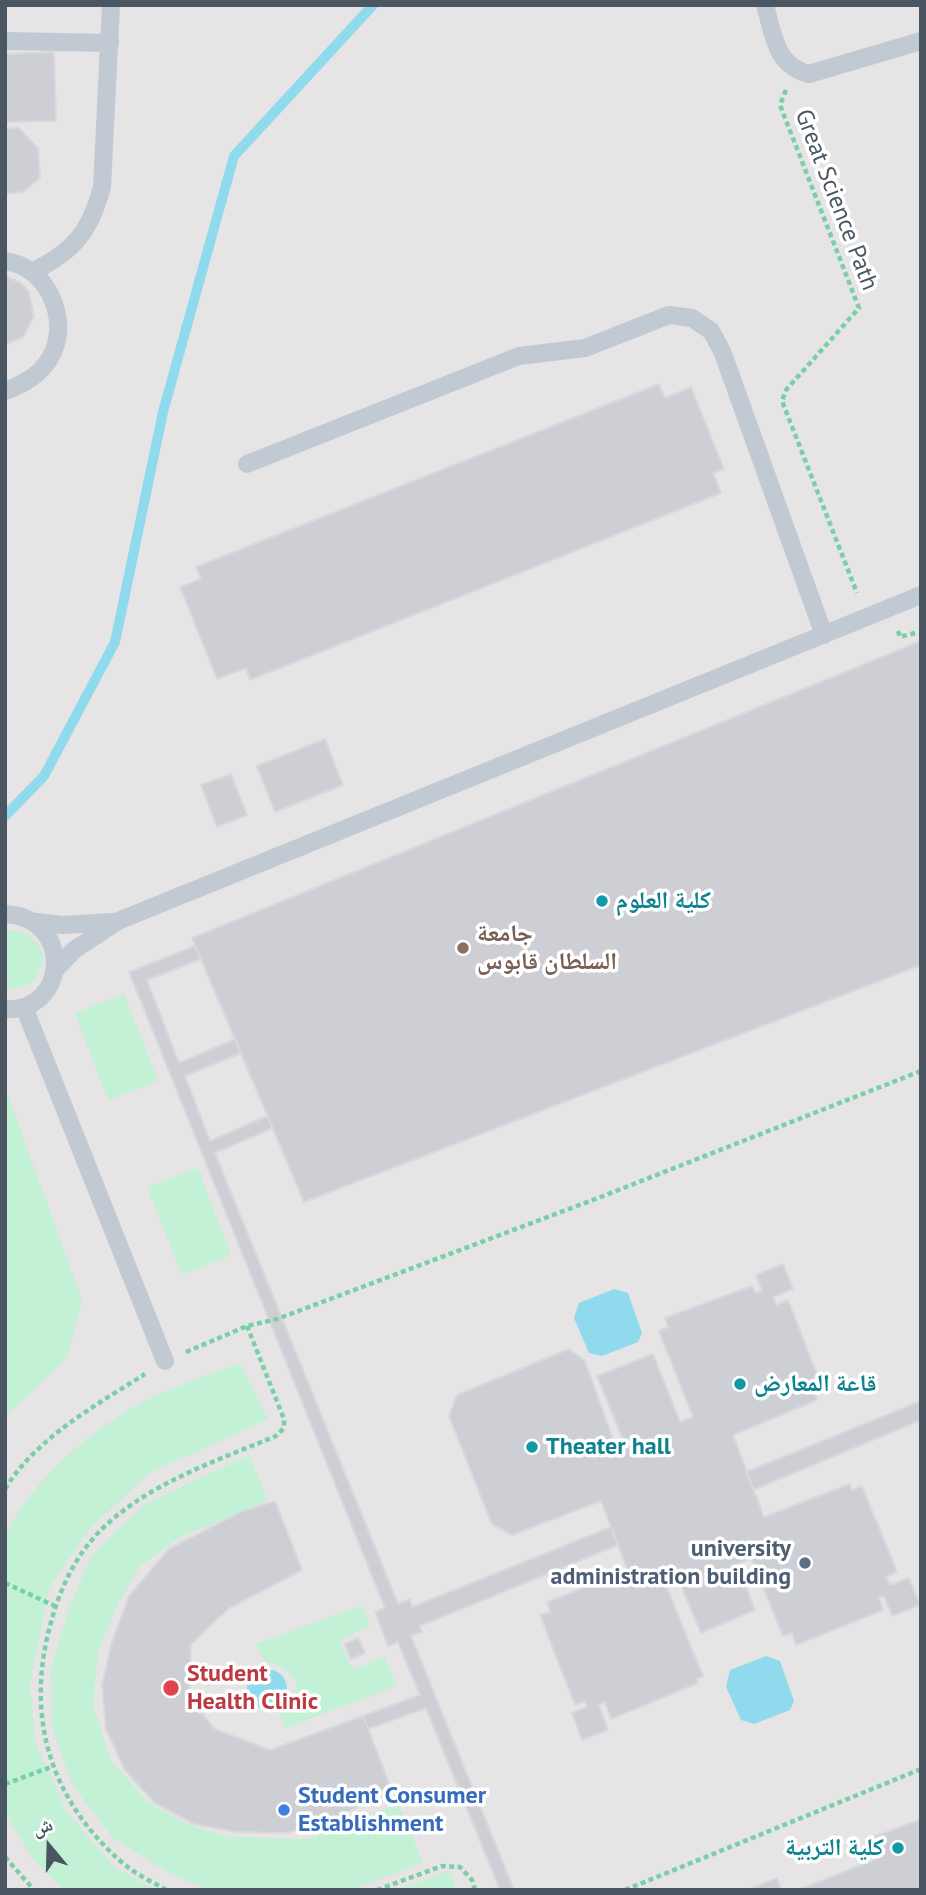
<!DOCTYPE html>
<meta charset="utf-8">
<style>
body{margin:0}
#map{position:relative;width:926px;height:1895px;overflow:hidden;background:#f5f3f3;font-family:"PT Sans","Noto Naskh Arabic",sans-serif}
canvas{display:block}
.frame{position:absolute;inset:0;border:7px solid #4a5661;pointer-events:none}
.north{position:absolute;left:14px;top:1811px;width:70px;height:70px;-webkit-text-stroke:5px #fff;paint-order:stroke;rotate:341deg;font-size:19px;font-weight:700;line-height:28px;text-align:center;color:#4a5661}
.north::after{content:'';display:block;margin:auto;width:24px;height:32px;background:#4a5661;clip-path:polygon(50% 0,100% 100%,50% 72%,0 100%)}
</style>
<div id="map">
<canvas width="926" height="1895"></canvas>
<div class="frame"></div>
<div class="north">ش</div>
</div>
<script>
const ctx = document.querySelector('canvas').getContext('2d');
ctx.lineJoin = 'round';
function fill(path, color) { ctx.fillStyle = color; ctx.fill(path, 'evenodd'); }
function strokePath(path, color, width, dash) { ctx.strokeStyle = color; ctx.lineWidth = width; ctx.lineCap = dash ? 'butt' : 'round'; ctx.setLineDash(dash || []); ctx.stroke(path); }
function label(font, color, halo, rows, align = 'center') {
  ctx.font = font + ' "PT Sans","Noto Naskh Arabic",sans-serif'; ctx.lineWidth = 7; ctx.setLineDash([]); ctx.textBaseline = 'middle'; ctx.strokeStyle = halo; ctx.fillStyle = color; for (const [text, x, y, turn = 0] of rows) {
    ctx.save(); ctx.translate(x, y); ctx.rotate((+turn || 0) * Math.PI / 180); ctx.textAlign = isNaN(turn) ? turn : align; if (halo) ctx.strokeText(text, 0, 0); ctx.fillText(text, 0, 0); ctx.restore();
  }
}
fill(new Path2D(`
 M5,5H921V1890H5Z`), '#e6e4e5');
fill(new Path2D(`
 M5,931C23,928 35,936 42,952C44,975 29,992 5,988Z
 M124,994L158,1081L108,1100L75,1013Z
 M5,1087L82,1300L67,1358L5,1417Z
 M198,1168L231,1255L182,1275L147,1187Z
 M240,1363L268,1419L150,1473L90,1528L49,1588L30,1682L35,1741L66,1811L115,1868L156,1890H64L32,1858L5,1813V1536C30,1481 100,1421 155,1396C183,1383 212,1374 240,1363Z
 M249,1455L268,1500L179,1538L140,1566L118,1604L98,1651L93,1706L111,1761L147,1801L188,1825L228,1837L308,1839L398,1804L423,1863L351,1890H209L169,1873L112,1837L72,1784L52,1727L51,1667L69,1609L91,1556L145,1504Z
 M362,1605L371,1626L339,1640L352,1670L384,1657L397,1686L285,1728L279,1713C311,1689 297,1670 264,1661L256,1644Z
 M449,1871L457,1890H398Z`), '#c3f1d5');
fill(new Path2D(`
 M614,1289L628,1293L642,1333L638,1342L602,1356L589,1353L574,1318L579,1303Z
 M766,1656L780,1661L794,1701L790,1710L754,1724L741,1720L726,1687L730,1670Z
 M247 1689a20 20 0 1 1 40 0a20 20 0 1 1-40 0Z`), '#90daee');
strokePath(new Path2D(`
 M5,816L44,776L115,642L163,412L234,156L373,5`), '#90daee', 10);
const building = new Path2D(`
 M54,52L56,121L5,122V54Z
 M18,127L38,148L40,178L23,192L5,194V129Z
 M5,276L21,283L29,292L34,316L23,337L5,345Z
 M659,384L665,398L691,387L724,469L713,473L721,493L250,680L246,668L217,679L180,587L201,579L196,567Z
 M921,641V965L304,1202L192,938Z
 M325,739L343,785L275,812L257,766Z
 M231,774L247,815L217,827L201,785Z
 M195,946L201,959L147,980L179,1063L235,1039L241,1053L185,1076L210,1141L267,1116L273,1128L215,1153L398,1604L410,1599L412,1607L611,1527L618,1545L420,1626L422,1632L411,1636L514,1890H500L426,1708L368,1729L363,1716L420,1695L398,1642L388,1646L375,1612L385,1608L129,972Z
 M783,1264L793,1289L773,1297L776,1305L788,1300L822,1387L813,1390L817,1400L733,1435L764,1517L850,1484L852,1490L862,1486L897,1572L886,1577L890,1585L909,1578L920,1605L892,1616L884,1596L879,1598L883,1610L796,1645L792,1633L783,1636L751,1558L737,1564L755,1610L701,1633L680,1583L667,1588L703,1676L696,1679L698,1683L611,1719L605,1702L599,1705L608,1730L582,1740L572,1713L587,1707L585,1701L575,1705L540,1615L550,1612L547,1602L628,1571L601,1501L512,1535L492,1524L449,1416L457,1395L569,1349L585,1361L617,1451L626,1447L597,1376L653,1354L680,1422L693,1417L659,1331L668,1327L665,1318L752,1286L756,1293L762,1291L756,1275Z
 M921,1401V1420L753,1490L746,1472Z
 M275,1501L302,1570L228,1609L191,1644L189,1699L215,1729L270,1750L363,1716L392,1791L330,1820L287,1833L238,1832L194,1824L155,1803L125,1770L106,1729L102,1685L112,1642L129,1596L169,1549L241,1512Z
 M358,1638L365,1653L351,1659L345,1644Z
 M921,1819V1890H798L879,1858L871,1838Z
 M777,1878L781,1890H747Z`);
fill(building, '#cdcfd5');
strokePath(building, '#d7d9de', 2);
strokePath(new Path2D(`
 M786,90L780,105L859,308L786,390L782,401L857,593
 M898,631L900,637L915,633
 M186,1352L247,1326L277,1319L598,1198L921,1071
 M5,1489C37,1437 95,1406 145,1374
 M5,1583L55,1606
 M5,1784L51,1767
 M5,1857L34,1890
 M166,1890C153,1882 137,1875 125,1865C51,1802 25,1719 50,1626C59,1591 74,1558 99,1532C146,1484 216,1461 276,1436L284,1428V1419L247,1326
 M377,1890L442,1866L460,1867L472,1880L475,1890
 M625,1890L921,1769`), '#7ad0a6', 4.5, [5, 3.5]);
strokePath(new Path2D(`
 M765,5C774,36 775,65 809,74L921,41
 M5,41L110,43
 M5,261C51,267 74,328 46,364C35,378 21,385 5,391
 M32,272C74,251 90,232 102,187L111,5
 M247,464L519,356L585,348L669,315L692,318L711,331L722,351L824,635
 M5,914C75,918 68,1013 5,1009
 M36,922L63,925L111,922
 M56,969L74,950L118,921L921,595
 M24,1007L165,1361`), '#c1cad2', 18);
for (const [x, y, r, color] of [
 [602,901,7,"#0f9aa8"],
 [463,948,7,"#8d6e63"],
 [740,1384,7,"#0f9aa8"],
 [532,1447,7,"#0f9aa8"],
 [805,1563,7,"#5c6f8a"],
 [171,1688,9,"#e0444e"],
 [284,1810,7,"#3f7fe0"],
 [898,1848,7,"#0f9aa8"]
]) { const dot = new Path2D(); dot.arc(x, y, r, 0, 2 * Math.PI); ctx.fillStyle = color; ctx.fill(dot); strokePath(dot, '#fff', 2.5); }
label('24px', '#4a5661', '#fff', [
 ["Great Science Path",836,200,69]
]);
label('bold 24px', '#0d838f', '#fff', [
 ["كلية العلوم",616,901],
 ["قاعة المعارض",754,1384],
 ["Theater hall",546,1447],
 ["كلية التربية",884,1848,"right"]
], 'left');
label('bold 24px', '#785e54', '#fff', [
 ["جامعة",477,934],
 ["السلطان قابوس",477,962]
], 'left');
label('bold 24px', '#4e5e75', '#fff', [
 ["university",791,1549],
 ["administration building",791,1577]
], 'right');
label('bold 24px', '#be3a42', '#fff', [
 ["Student",187,1674],
 ["Health Clinic",187,1702]
], 'left');
label('bold 24px', '#366cbe', '#fff', [
 ["Student Consumer",298,1796],
 ["Establishment",298,1824]
], 'left');
</script>
